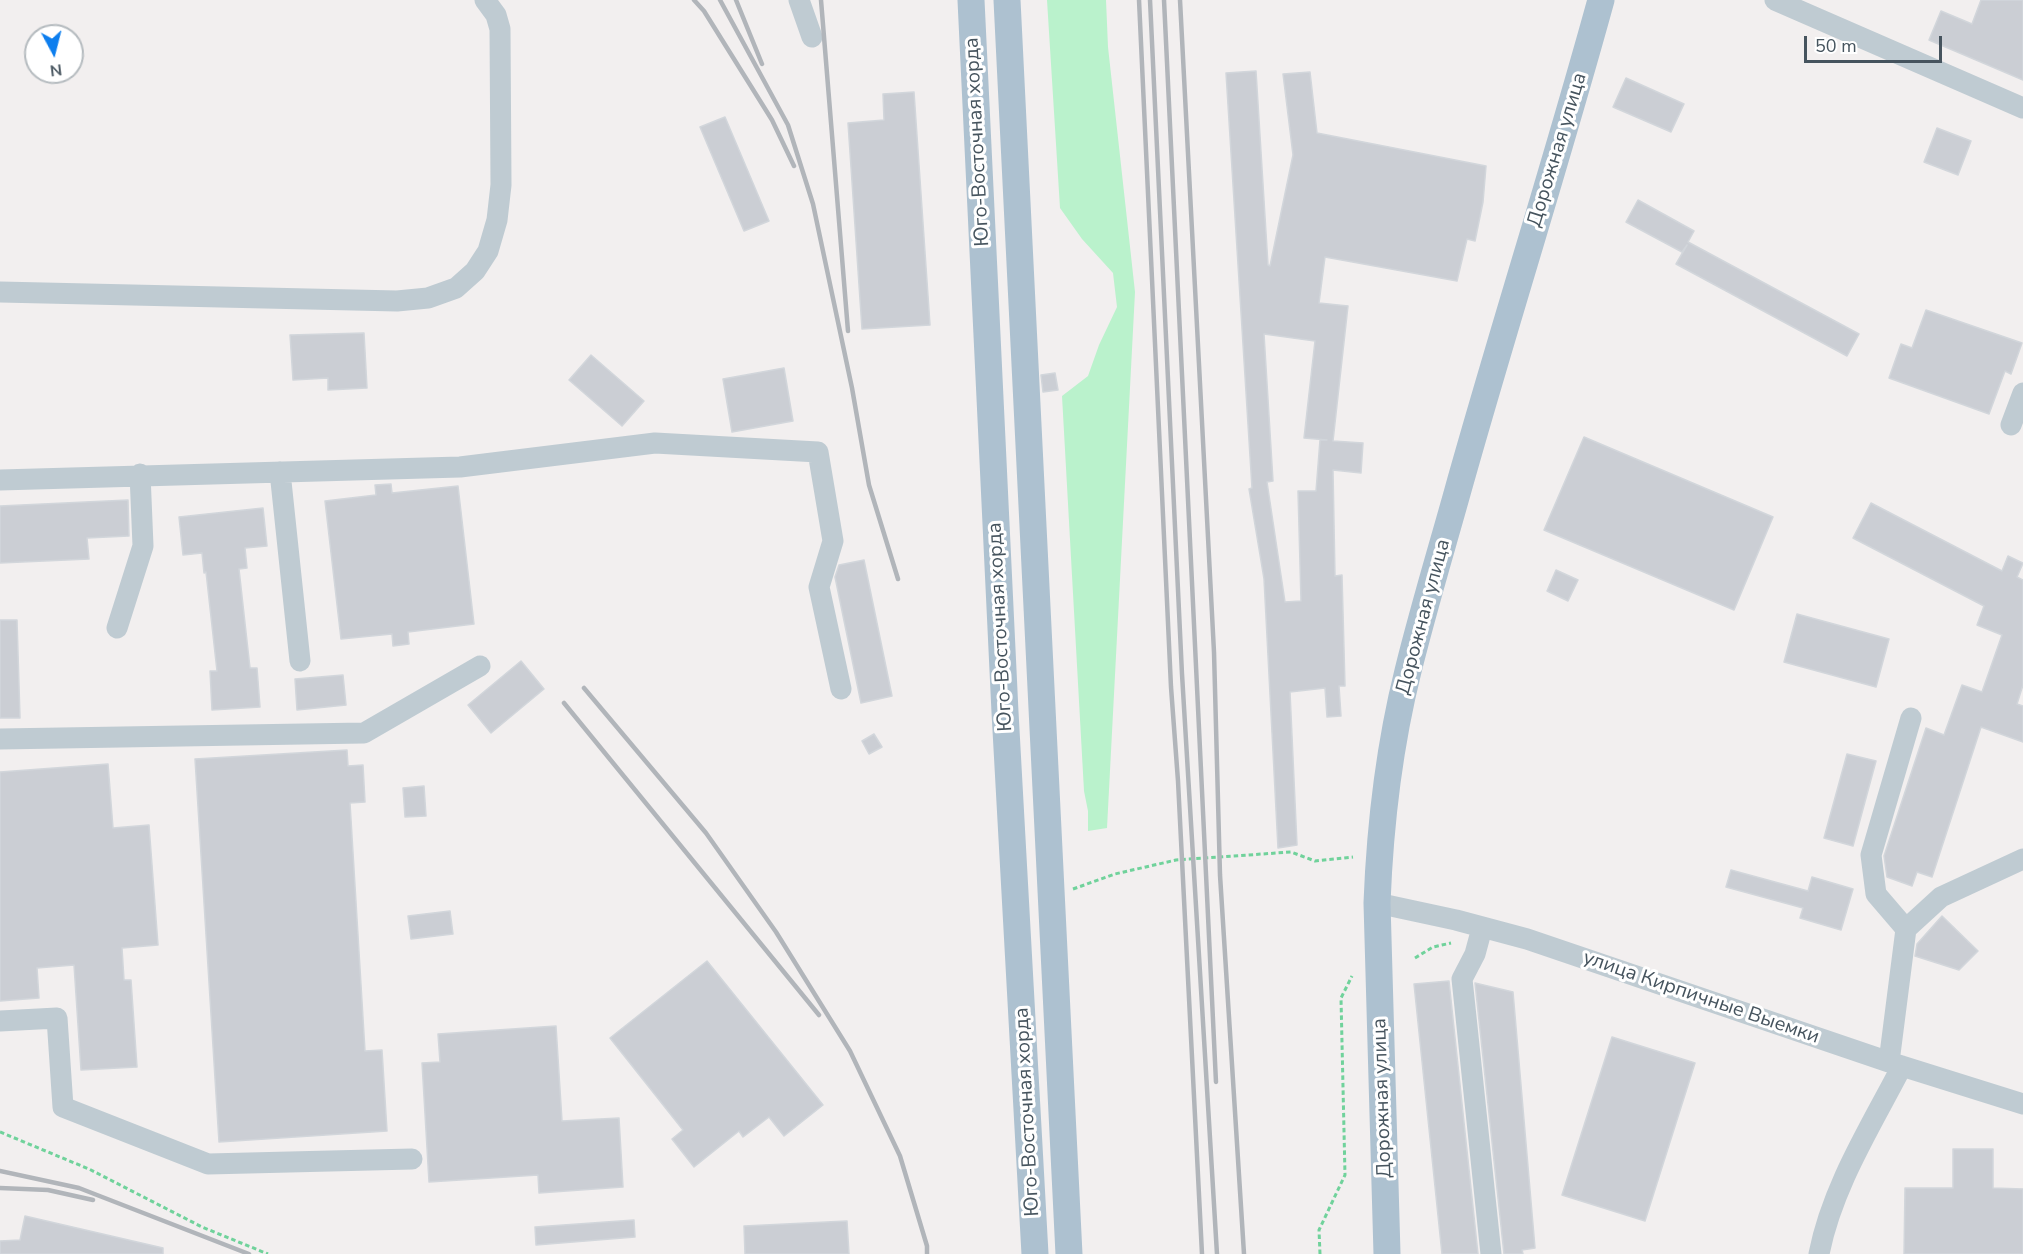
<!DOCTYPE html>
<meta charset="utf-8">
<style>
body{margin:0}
#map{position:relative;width:2023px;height:1254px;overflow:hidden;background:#f2efef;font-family:"Nunito Sans",sans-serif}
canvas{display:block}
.north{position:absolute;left:24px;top:24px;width:60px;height:60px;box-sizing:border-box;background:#fff;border:2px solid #b5bbbf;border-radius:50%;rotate:173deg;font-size:16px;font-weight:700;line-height:24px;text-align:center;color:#46545e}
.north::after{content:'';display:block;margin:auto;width:21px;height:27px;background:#0d7eee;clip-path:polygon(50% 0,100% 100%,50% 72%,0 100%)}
.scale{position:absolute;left:1804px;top:36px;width:138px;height:27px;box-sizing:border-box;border:3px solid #46545e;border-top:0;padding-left:8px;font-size:18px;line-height:21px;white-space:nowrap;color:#46545e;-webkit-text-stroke:4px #fff;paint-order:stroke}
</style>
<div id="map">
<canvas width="2023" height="1254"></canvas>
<div class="north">N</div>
<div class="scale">50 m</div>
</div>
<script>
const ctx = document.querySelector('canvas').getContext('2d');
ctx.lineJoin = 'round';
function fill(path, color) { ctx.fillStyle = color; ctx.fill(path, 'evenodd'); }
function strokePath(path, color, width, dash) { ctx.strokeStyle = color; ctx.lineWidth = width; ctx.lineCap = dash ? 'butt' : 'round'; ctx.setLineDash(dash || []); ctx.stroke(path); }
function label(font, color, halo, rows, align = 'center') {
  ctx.font = font + ' "Nunito Sans",sans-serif'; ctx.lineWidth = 6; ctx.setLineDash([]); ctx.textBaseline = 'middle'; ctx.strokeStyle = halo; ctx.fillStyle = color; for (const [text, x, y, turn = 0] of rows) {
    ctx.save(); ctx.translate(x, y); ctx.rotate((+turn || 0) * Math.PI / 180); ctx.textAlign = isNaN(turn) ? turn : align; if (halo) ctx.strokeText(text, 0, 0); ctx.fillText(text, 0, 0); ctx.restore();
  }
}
fill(new Path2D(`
 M1047,0H1106L1108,47L1135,292L1107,828L1088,831V811L1084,791L1062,396L1088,376L1099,345L1117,307L1113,273L1082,239L1060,208Z`), '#baf2cc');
const building = new Path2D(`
 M1981,0H2023V80L1929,40L1941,11L1972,24Z
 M1256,71L1268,265L1270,266L1293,155L1283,74L1310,72L1317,133L1486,166L1483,202L1475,241L1467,239L1457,281L1325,257L1319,303L1348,306L1333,441L1363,443L1361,473L1333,470L1335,576L1342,575L1345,686H1339L1341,716L1327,717L1325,688L1290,692L1297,845L1278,848L1264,579L1249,489L1252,488L1226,73ZM1264,334L1315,341L1304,438L1327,440H1320L1316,491H1298L1301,601L1285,602L1267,482L1273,481Z
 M1626,78L1684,104L1671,132L1613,107Z
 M914,92L930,325L862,329L848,123L884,120L883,94Z
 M725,117L769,221L744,231L700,127Z
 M1937,128L1971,141L1958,175L1924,162Z
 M1638,200L1694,231L1688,242L1859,334L1847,356L1676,264L1687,245L1682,252L1626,222Z
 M1926,310L2022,343L2011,374L2005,371L1989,414L1889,378L1901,344L1912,348Z
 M364,333L367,388L328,390V378L293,380L290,335Z
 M591,355L644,401L622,426L569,380Z
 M784,368L793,421L732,432L723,379Z
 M1055,373L1058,390L1043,392L1041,375Z
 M1584,437L1773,517L1734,610L1544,530Z
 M391,484L392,493L458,486L474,624L408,632L409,644L393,646L392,634L341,639L325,501L376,495L375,485Z
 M128,500L129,536L87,538L89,559L0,563V506Z
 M1871,503L2002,571L2008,556L2023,563L2017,577L2023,580V685L2017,704L2023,706V742L1981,727L1932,877L1917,872L1912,886L1887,877L1884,856L1926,728L1944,735L1962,685L1982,692L2002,635L1977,625L1984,606L1853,538Z
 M263,508L267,546L245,548L247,568L239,569L250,668H257L260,707L212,710L210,671H217L206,572L204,573L202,553L183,555L179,517Z
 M864,560L892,696L861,703L835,577L839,565Z
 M1556,570L1578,580L1568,601L1547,591Z
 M1797,614L1889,639L1876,687L1784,662Z
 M0,620H17L20,718H0Z
 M521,661L544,689L491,733L468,705Z
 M343,675L346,705L297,710L295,679Z
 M874,734L882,747L869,754L862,741Z
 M347,750L348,766L363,765L365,802L350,803L365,1051L382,1050L387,1131L219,1142L195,759Z
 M1847,754L1876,761L1853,846L1824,838Z
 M108,764L113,828L149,825L158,945L122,948L124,980H131L137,1067L81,1070L74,965L37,968L39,998L0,1001V772Z
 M424,786L426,816L405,817L403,788Z
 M1731,870L1808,891L1812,877L1853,889L1841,930L1800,918L1803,908L1726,887Z
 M450,911L453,934L411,939L408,916Z
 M1942,916L1978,951L1959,970L1915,956L1917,944Z
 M707,961L823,1105L784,1136L769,1117L743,1137L739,1131L694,1167L672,1139L683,1130L610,1038Z
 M1449,981L1478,1254H1442L1414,984Z
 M1475,983L1513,992L1535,1248L1522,1250L1523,1254H1504Z
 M556,1026L562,1121L619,1118L623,1187L539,1193L538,1175L429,1182L422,1063L440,1062L438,1034Z
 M1612,1037L1695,1063L1645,1221L1562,1195Z
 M1953,1149H1993V1188L2023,1189V1254H1904L1905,1188H1953Z
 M25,1216L163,1248V1254H0V1241L20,1240Z
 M634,1220L635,1237L536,1245L535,1227Z
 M847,1221L849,1254H745L744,1226Z`);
fill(building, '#cbced4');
strokePath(building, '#d2d6db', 1.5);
strokePath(new Path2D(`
 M1073,889L1115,874L1176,860L1291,852L1315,861L1353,857
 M1415,958L1433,947L1451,943
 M0,1132L89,1169L202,1227L268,1254
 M1320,1254L1319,1230L1345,1175L1341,998L1352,976`), '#70d29b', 3, [4.5, 3]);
strokePath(new Path2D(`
 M799,0L812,37
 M1775,0L2023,108
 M0,292L397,301L428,298L456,288L475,271L488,251L497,220L501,185L500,29L496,15L485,0
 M2011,425L2023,393
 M280,472L300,661
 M0,480L460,467L655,443L818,452L833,541L819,587L841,689
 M117,628L143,546L140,474
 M0,739L364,733L480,666
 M1377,903L1456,920L1527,939L1889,1062L2023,1104
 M1482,928L1475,954L1462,979L1491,1254
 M1906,929L1876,894L1871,855L1911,718
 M0,1021L57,1018L63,1107L208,1164L412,1159
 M1889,1062L1906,929L1941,897L2023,859
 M1819,1254C1832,1187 1871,1126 1902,1066`), '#bfcbd2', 21);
strokePath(new Path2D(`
 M971,0L1005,712L1035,1254
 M1007,0L1069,1254
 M1387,1254L1377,903C1380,825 1389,747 1408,671C1423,610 1441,551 1458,490C1504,326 1556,164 1601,0`), '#adc1d0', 27);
strokePath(new Path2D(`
 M694,0L704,11L772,120L794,166
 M720,0L788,125L813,204L852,388L869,485L898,579
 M736,0L762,64
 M821,0L848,331
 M1139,0L1171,687L1178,781L1202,1254
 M1150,0L1182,674L1217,1254
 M1164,0L1216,1082
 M1180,0L1214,652L1220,875L1244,1254
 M584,688L706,833L776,932L850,1051L900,1156L927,1246V1254
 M564,703L819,1015
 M0,1171L79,1188L249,1254
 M0,1188L48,1190L93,1200`), '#b1b5ba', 4.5);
label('20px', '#46545e', '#fff', [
 ["Юго-Восточная хорда",978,142,-93],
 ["Дорожная улица",1558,150,-73],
 ["Дорожная улица",1424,617,-75],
 ["Юго-Восточная хорда",1001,627,-93],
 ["улица Кирпичные Выемки",1701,998,19],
 ["Дорожная улица",1383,1098,-92],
 ["Юго-Восточная хорда",1028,1112,-93]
]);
</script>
